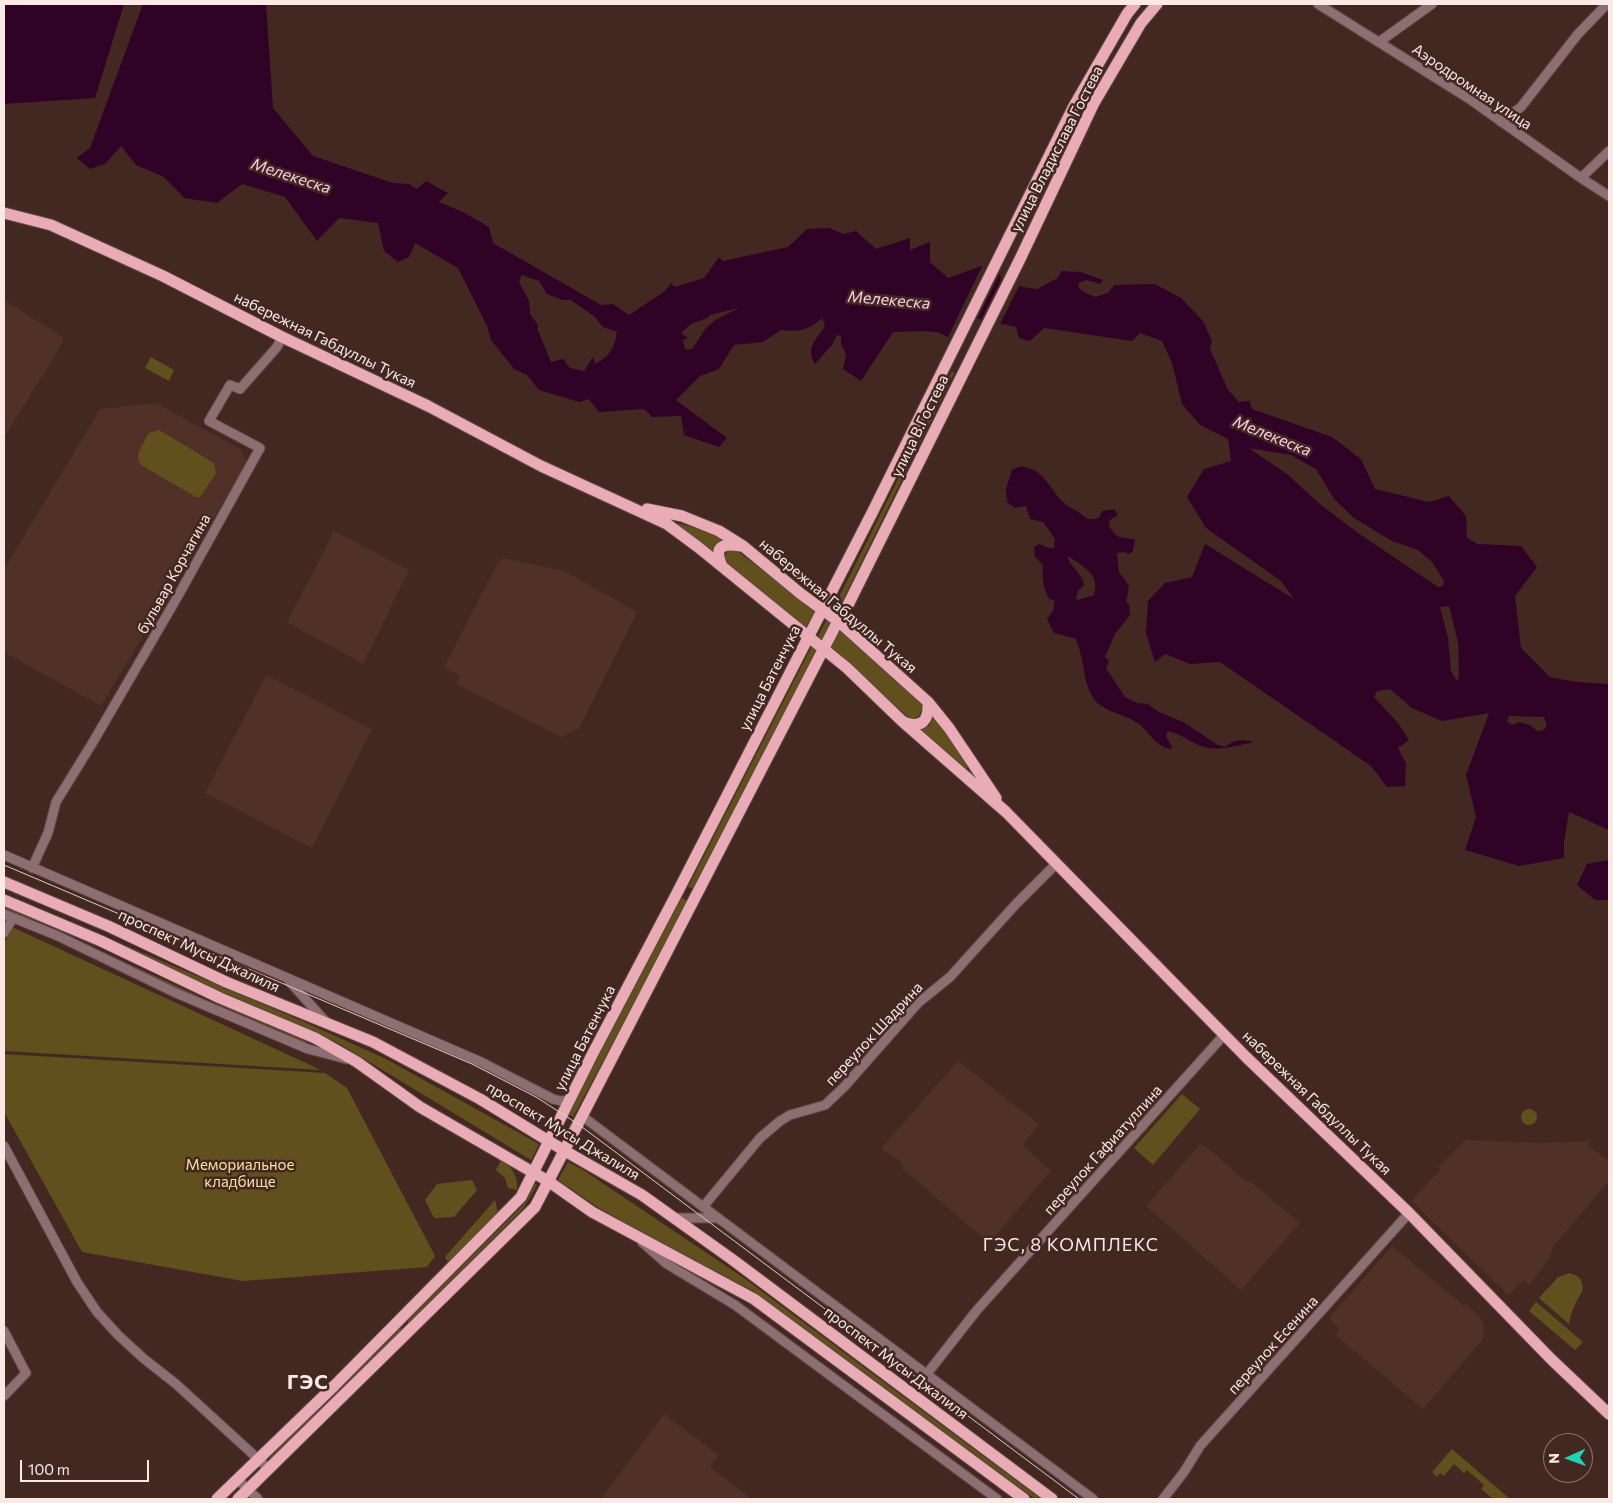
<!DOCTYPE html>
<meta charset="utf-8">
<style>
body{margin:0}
#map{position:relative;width:1613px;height:1503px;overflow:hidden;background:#422821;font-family:Commissioner,sans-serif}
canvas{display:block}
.frame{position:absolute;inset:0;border:5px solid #fbe9e5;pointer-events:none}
.north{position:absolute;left:1543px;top:1433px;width:50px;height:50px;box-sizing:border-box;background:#422821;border:1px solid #8c756f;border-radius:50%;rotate:268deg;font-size:14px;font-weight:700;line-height:20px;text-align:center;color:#fbe9e5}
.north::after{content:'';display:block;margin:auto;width:18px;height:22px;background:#1ed5b1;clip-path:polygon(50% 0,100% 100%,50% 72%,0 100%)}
.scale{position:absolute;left:20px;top:1460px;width:129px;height:22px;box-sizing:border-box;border:2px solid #fbe9e5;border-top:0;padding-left:6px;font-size:15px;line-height:18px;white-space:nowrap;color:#fbe9e5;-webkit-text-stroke:4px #422821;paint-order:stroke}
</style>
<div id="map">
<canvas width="1613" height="1503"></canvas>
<div class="frame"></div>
<div class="north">N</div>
<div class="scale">100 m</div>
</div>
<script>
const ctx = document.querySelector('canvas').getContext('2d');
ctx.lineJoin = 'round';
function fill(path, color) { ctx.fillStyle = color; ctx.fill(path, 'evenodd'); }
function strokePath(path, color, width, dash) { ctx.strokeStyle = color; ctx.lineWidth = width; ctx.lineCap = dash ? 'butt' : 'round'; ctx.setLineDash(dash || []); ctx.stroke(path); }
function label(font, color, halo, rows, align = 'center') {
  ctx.font = font + ' Commissioner,sans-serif'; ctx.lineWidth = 5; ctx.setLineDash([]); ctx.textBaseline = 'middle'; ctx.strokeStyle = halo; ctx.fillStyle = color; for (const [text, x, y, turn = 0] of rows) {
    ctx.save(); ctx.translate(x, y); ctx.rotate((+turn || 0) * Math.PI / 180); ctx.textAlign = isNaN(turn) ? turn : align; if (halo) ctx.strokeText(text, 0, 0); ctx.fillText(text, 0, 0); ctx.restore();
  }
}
fill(new Path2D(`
 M4,300L63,337V342L4,438Z
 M156,403L240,449L247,463L101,706L4,652V569L100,409Z
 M334,531L409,570L363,664L287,622Z
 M503,558L564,571L637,612L579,728L561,737L456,684L460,676L444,667L498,562Z
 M266,675L372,729L312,848L205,793Z
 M958,1061L1039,1124L1023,1145L1051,1171L989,1243L903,1169L902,1163L881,1148Z
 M1466,1140L1541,1143L1589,1141V1146L1609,1161V1181L1552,1248L1550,1258L1529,1285L1523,1280L1509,1296L1411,1201L1440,1170L1438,1167Z
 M1200,1144L1209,1149L1246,1181H1250L1300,1223L1241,1290L1146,1206Z
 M1392,1246L1464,1306L1466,1304L1479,1316L1484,1326L1483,1339L1423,1409L1335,1335L1340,1329L1329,1318Z
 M664,1414L719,1455L710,1467L752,1499H601Z`), '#513027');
fill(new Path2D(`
 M151,357L174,370L169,381L145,368Z
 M952,372L954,373L836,614L831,609L837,601Z
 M159,430L214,463L216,473L200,497H196L141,465C133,455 144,443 149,433Z
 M667,521L698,528L726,540L714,555Z
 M729,551H737L818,612L808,629L726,564L724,555Z
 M827,619L831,623L822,640L818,636Z
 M840,631L922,703C923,710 920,717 913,719L907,716L831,648Z
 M812,646L817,650L694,891L691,888L688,887Z
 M934,715L969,767L964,771L920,730L929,726Z
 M10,896L309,1024L386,1059L539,1144L531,1160L338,1043L9,899Z
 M683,898L688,902L573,1117L568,1114L681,899Z
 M4,906L207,1000L308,1042L302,1043L208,1003L4,910Z
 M12,927L321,1070L4,1051V943Z
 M4,1054L325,1073L347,1088L435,1256L427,1267L243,1281L82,1252L4,1112Z
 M1182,1094L1200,1109L1153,1165L1134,1148Z
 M1521 1117a8 8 0 1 1 16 0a8 8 0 1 1-16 0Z
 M501,1160C513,1168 518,1176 517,1190L508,1188L505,1178L496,1170Z
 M568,1162L583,1170L744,1278L1041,1499H1035L753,1291L638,1230L599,1208L558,1180Z
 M472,1180L477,1190L454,1217L434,1218L425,1200L437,1184Z
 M535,1184L537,1185L523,1209L408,1323V1320L521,1207L527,1200Z
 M495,1200L499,1217L450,1265L445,1257Z
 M1570,1273L1579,1277C1588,1290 1578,1296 1574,1307C1571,1313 1570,1318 1569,1324L1539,1298L1558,1277Z
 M1536,1302L1583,1342L1575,1350L1529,1311Z
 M400,1328L402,1330L271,1459L269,1458Z
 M1452,1449L1510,1499H1493L1481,1489L1484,1485L1467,1470L1464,1473L1454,1464L1444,1476L1440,1473L1437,1477L1432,1472Z`), '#61501e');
fill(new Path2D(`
 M4,4H124L95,98L4,104Z
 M143,4H266L273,108L313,156L393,183L409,184L417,189L426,181L448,193L439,202L465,213L489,227L493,243L601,305L613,304L629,315L665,291L671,283L675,287L704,278L719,257L723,261L788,247L807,229L829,228L844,234L856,231L876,249L910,238V250L930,242V262L948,278L998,260L1001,280L1023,287L1037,289L1058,278L1061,271L1081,272L1103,280L1100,284L1086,280L1079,283L1078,286L1082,291L1095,297L1108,293L1114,285L1155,284L1181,298L1203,321L1212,341L1210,349L1228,390L1239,402L1250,401L1252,409L1332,437L1361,459L1375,489L1429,502L1449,496L1466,516L1467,538L1478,544L1521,546L1537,567L1515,596L1521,648L1550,677L1576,682L1609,684V830L1569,812L1564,842V858L1519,866L1465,850L1476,817L1466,775L1489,713L1442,721L1412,708L1390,689L1377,691L1374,697L1398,723L1409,740L1398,748L1406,763L1405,786L1387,787L1371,766L1220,662L1190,664L1165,654L1155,662L1146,633L1148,601L1165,583L1192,577L1205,544L1294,599L1281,581L1206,528L1187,497L1204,469L1231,461L1228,439L1200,425L1182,404L1172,363L1162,341L1140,333L1132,341L1044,328L1030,341L1019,338L1016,327L970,317L961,343L937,332L923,331L893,332L861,381L843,369L846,354L841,344V336L837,335L832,345L815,364C805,348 816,340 825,326L822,318C808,331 799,332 781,330L763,342L734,345L719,369L700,376L676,400L727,438L719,447L684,435L681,416L652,417L644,409L599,412L589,399L579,402L539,390L527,375L514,369L491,340L487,326L458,268L415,243L409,257L398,262L384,251L378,223L339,218L317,241L285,197L242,184L217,203L184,198L164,177L136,165L121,146L105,164L90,169L77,158L90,148ZM522,275L539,281L547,294L563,300H571L595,317L603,327L617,332C614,349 611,355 595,364L593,357L584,371L570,368L563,359L551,362L537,328L538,325L530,314L529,301L519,282ZM739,308L715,320L706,328L692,349H685L683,340L688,338L681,333L691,324L707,318L710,315ZM1249,448L1291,455L1316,469L1334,499L1354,518L1392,541L1418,550L1432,562L1444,581L1443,586L1438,587L1361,535L1321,505L1287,474ZM1449,606L1458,642L1459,676L1457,681L1451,671L1448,638L1440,607ZM1509,716L1544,717L1547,726L1543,730L1537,731L1530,725L1519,722L1512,725L1507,721Z
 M1021,466C1029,468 1036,470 1042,476C1055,490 1057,501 1075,510C1087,516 1082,521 1099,518L1102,511L1114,509L1118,515L1110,520L1109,526C1119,542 1120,535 1135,540L1133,551L1129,554L1124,552L1117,553L1119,572L1129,586L1126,602L1129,604L1130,615L1115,634L1105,657L1109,661L1106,668L1125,697L1137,703L1148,704L1159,712L1185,723L1218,745L1225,747C1234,739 1242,739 1254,742C1235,746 1215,753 1196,744C1187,739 1179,734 1168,731L1166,736L1172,747L1171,749C1156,747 1150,733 1139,724C1127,715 1112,714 1100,705C1081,691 1086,658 1075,638C1068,638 1062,634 1054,633L1047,619L1053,611L1055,601L1049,599C1043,587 1042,578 1043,565L1035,557L1034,547L1039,544L1049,548H1054L1055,539L1043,522L1030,519L1026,506L1015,508L1007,502L1006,489L1012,470ZM1067,556C1075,560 1092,571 1094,579C1096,584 1095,590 1094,595L1078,600L1076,598L1078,591L1084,585C1083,574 1070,567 1067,556Z
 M1609,860V900H1595L1577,885L1587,864Z`), '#300326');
fill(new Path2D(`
 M997,257L1001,259L1002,269L976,321L972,320L963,345L960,346L947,339L984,262Z
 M1003,276V278L1020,284L999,326L980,322Z`), '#422821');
const minor = new Path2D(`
 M1318,4L1471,100L1581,178L1609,196
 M1379,42L1432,4
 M1501,122L1521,107L1578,34L1607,4
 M1581,178L1609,151
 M4,855L481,1062L553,1099L561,1101L569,1100
 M32,868L48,833L56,802L93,742L178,596L260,448L209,421L230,385L240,389L277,347L282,337
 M4,914L58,936L176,993L308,1049L346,1059
 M4,933L13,918
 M289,981L327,1023
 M582,1116L1093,1499
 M4,1146L77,1282L97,1312L118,1335L143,1358L176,1384L269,1469
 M703,1207L760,1138L780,1121L790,1115L825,1105L844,1087L918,1003L950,977L1016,904L1056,864
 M674,1218H716
 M642,1242L667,1264L735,1305L997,1499
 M4,1331L26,1373L4,1396
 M926,1375L977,1310L1224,1035
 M237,1479L258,1499
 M1163,1499L1184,1472L1200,1446L1409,1213`);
const major = new Path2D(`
 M4,213L51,225L163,276L282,337L428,406L541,466L667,524L698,547L847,668L902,721L1006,812L1246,1057L1409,1213L1552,1360L1609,1414
 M647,509L682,516L719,531L743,546L801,594L838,621L928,702L949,728L996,798
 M722,566C713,546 723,543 741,546
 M903,722C922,729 929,721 928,702
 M4,882L108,926L226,982L373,1042L480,1099L565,1151L642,1195L733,1260L1052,1499
 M4,900L101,941L220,998L315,1038L357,1062L420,1107L548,1181L592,1212L754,1299L1024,1499
 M217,1499L334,1386L521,1197L592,1055L676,895L873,511L1074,106L1127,14L1135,4
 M238,1499L535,1207L838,621L847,607L1020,259L1094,103L1141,23L1157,4`);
strokePath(minor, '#604740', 11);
strokePath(major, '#604740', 13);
strokePath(minor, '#8c6e73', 9);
strokePath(major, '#e9acb6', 11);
strokePath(new Path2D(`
 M4,865L472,1064L536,1097L578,1124L1079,1499`), '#dfccc8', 1);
label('15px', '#fbe9e5', '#422821', [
 ["Аэродромная улица",1472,87,34],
 ["улица Владислава Гостева",1057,149,-63],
 ["набережная Габдуллы Тукая",325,340,26],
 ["улица В.Гостева",920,426,-64],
 ["бульвар Корчагина",174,574,-61],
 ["набережная Габдуллы Тукая",838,606,40],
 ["улица Батенчука",770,678,-63],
 ["проспект Мусы Джалиля",199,951,25],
 ["переулок Шадрина",874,1034,-47],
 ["улица Батенчука",585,1038,-63],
 ["набережная Габдуллы Тукая",1317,1103,44],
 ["проспект Мусы Джалиля",563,1131,31],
 ["переулок Гафиатуллина",1103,1150,-48],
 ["переулок Есенина",1273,1345,-48],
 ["проспект Мусы Джалиля",896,1363,37]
]);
label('15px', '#fbe29c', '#422821', [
 ["Мемориальное",240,1165],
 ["кладбище",240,1182]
]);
label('italic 16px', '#fdccec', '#422821', [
 ["Мелекеска",291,176,18],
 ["Мелекеска",889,300,5],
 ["Мелекеска",1272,436,22]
]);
ctx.letterSpacing = '1px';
label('18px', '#fbe9e5', '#422821', [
 ["ГЭС, 8 КОМПЛЕКС",1071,1245]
]);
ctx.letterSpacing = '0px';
ctx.letterSpacing = '1px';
label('bold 20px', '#fbe9e5', '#422821', [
 ["ГЭС",308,1382]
]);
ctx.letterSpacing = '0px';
</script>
